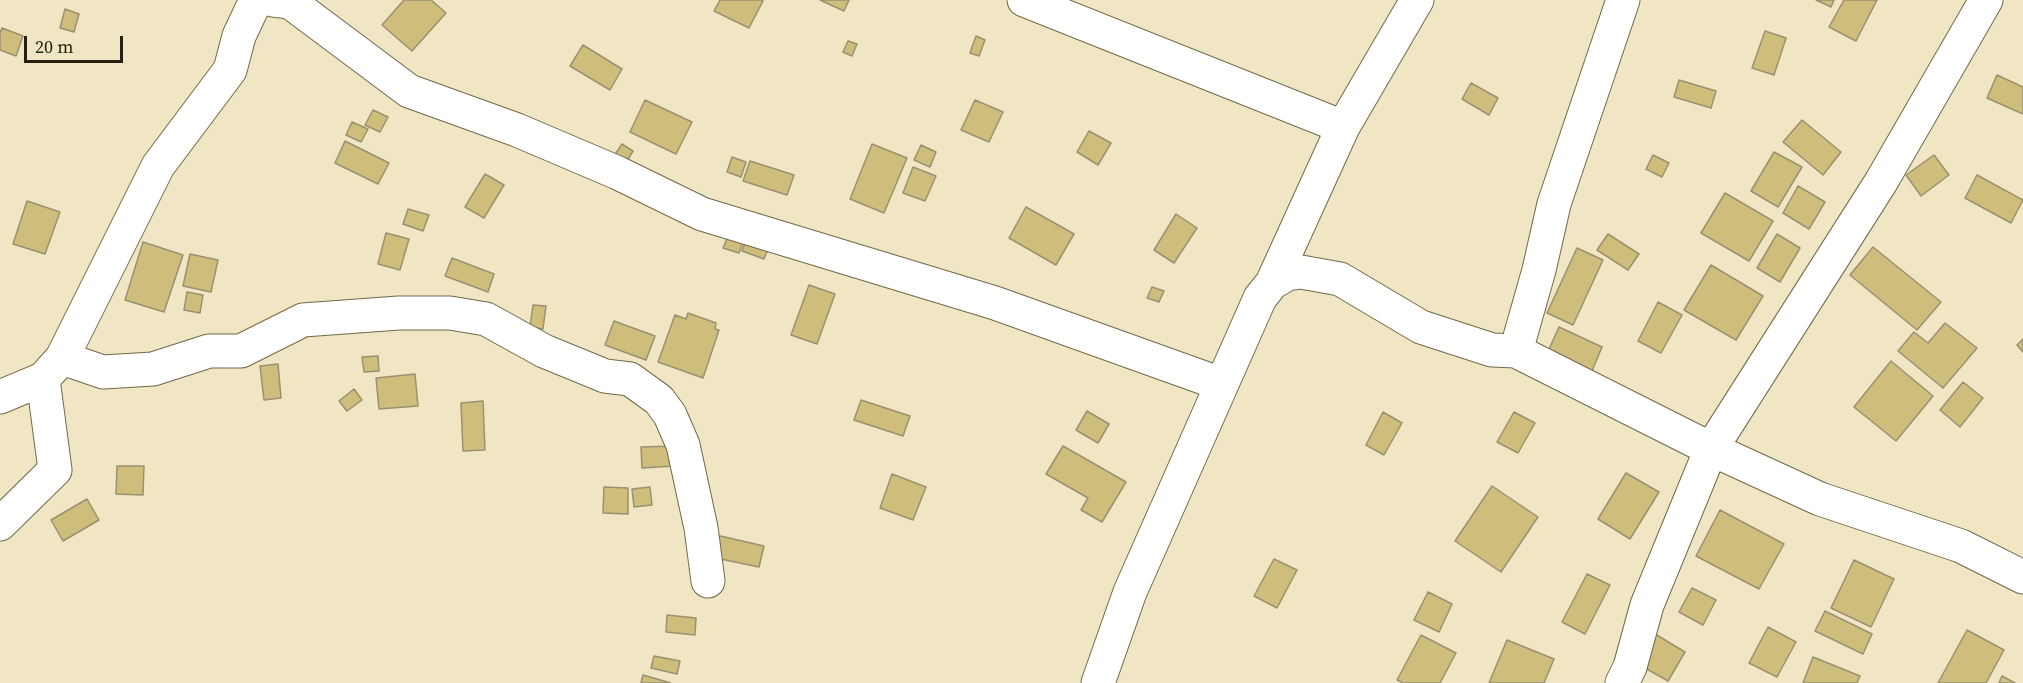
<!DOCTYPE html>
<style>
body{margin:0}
#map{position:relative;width:2023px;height:683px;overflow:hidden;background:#f0e6c3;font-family:"Source Serif 4",serif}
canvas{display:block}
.scale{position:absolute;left:24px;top:36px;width:99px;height:27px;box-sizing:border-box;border:3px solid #252114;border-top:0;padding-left:8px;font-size:18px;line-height:21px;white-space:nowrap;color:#252114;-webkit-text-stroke:4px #f0e6c3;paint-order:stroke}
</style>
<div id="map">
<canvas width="2023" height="683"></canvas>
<div class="scale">20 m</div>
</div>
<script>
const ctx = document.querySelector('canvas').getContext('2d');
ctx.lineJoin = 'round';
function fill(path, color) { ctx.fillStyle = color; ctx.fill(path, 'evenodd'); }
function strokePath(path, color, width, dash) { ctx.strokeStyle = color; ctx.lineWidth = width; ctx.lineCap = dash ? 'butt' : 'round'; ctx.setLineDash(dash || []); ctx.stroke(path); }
const building = new Path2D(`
 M404,0H431L446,13L412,51L382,25Z
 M720,0H761L763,1L749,28L714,11Z
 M820,0H849L844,11Z
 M1816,0H1834L1831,7Z
 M1844,0H1877L1856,41L1829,27Z
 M65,9L79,14L74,32L60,28Z
 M2,28L23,36L16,56L0,50V33Z
 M1765,31L1786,38L1774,75L1752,68Z
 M976,36L985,40L979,56L970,53Z
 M848,41L857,44L852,56L843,52Z
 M583,45L622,69L610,90L570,66Z
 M1997,75L2023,87V114L1987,98Z
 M1679,80L1716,91L1711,108L1674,97Z
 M1471,83L1498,98L1489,115L1462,99Z
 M645,100L692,122L676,154L630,132Z
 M975,100L1003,112L989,142L961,130Z
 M373,110L388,117L380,132L365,125Z
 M1802,120L1841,152L1823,175L1783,142Z
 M352,122L368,129L361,142L346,135Z
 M1089,131L1111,143L1098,165L1077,152Z
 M345,141L389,163L378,184L335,163Z
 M622,144L633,151L624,166L612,159Z
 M872,144L907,158L884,213L850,199Z
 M921,145L936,152L930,167L914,160Z
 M1774,152L1802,167L1778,207L1751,191Z
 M1653,155L1669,163L1662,177L1646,169Z
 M1934,155L1949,175L1921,196L1906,175Z
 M732,157L746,162L741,177L727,172Z
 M750,161L794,175L787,195L743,181Z
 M913,167L936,176L925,201L903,193Z
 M485,174L504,185L484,218L465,207Z
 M1977,175L2023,200L2011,223L1965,198Z
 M1798,186L1825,202L1809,229L1783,213Z
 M1725,193L1773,221L1749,261L1701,233Z
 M27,201L60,212L45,254L13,244Z
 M1026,207L1074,234L1056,265L1009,238Z
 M408,209L429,215L423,231L403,224Z
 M1176,214L1197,228L1174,263L1154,250Z
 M730,231L745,237L739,253L723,248Z
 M386,233L409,239L400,270L378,264Z
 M1608,234L1639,254L1628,270L1597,250Z
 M1777,234L1800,248L1780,282L1757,268Z
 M748,235L771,242L764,259L742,251Z
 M143,242L183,255L164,312L125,300Z
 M1873,247L1941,302L1917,330L1850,275Z
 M1577,248L1603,260L1573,325L1547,313Z
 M190,254L218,260L211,292L183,286Z
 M452,258L494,274L488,292L445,276Z
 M1711,265L1763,296L1736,340L1684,310Z
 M809,285L835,294L817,344L791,335Z
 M1152,287L1164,291L1159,302L1147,298Z
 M187,292L203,295L200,313L184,310Z
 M1658,302L1682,315L1661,353L1638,341Z
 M533,305L546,306L543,329L530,327Z
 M688,313L716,323L715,329L719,330L703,378L658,362L675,315L686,319Z
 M614,321L655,336L646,360L605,345Z
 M1945,323L1977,348L1943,388L1898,351L1914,332L1928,343Z
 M1559,327L1602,347L1589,378L1545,358Z
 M2023,339V352L2017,345Z
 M378,356L379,371L364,372L362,357Z
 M1891,361L1933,396L1896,441L1854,407Z
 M278,364L281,398L264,400L260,366Z
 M415,374L418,406L379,409L376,378Z
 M1963,382L1983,398L1960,427L1940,410Z
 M354,389L362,400L347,411L339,401Z
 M861,400L910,416L903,436L854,420Z
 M483,401L485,450L463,451L461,403Z
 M1087,411L1109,424L1098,443L1076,430Z
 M1383,412L1402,423L1384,455L1366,445Z
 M1514,412L1535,423L1518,453L1497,442Z
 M675,446V466L642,468L641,447Z
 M1063,446L1126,482L1102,522L1081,510L1088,498L1046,474Z
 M117,466H144L143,495L116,494Z
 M1626,473L1659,492L1630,539L1598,519Z
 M892,474L926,487L913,520L880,508Z
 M1492,486L1538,517L1501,572L1455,541Z
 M604,487L628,488V514L603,513Z
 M650,487L652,505L634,507L632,489Z
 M87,499L99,520L63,541L51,520Z
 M1720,510L1784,544L1759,589L1696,556Z
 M716,535L764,546L759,567L711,557Z
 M1274,559L1297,570L1277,608L1254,596Z
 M1854,560L1894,579L1871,627L1831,608Z
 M1587,574L1610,585L1585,634L1562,622Z
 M1692,588L1716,600L1703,625L1679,612Z
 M1428,592L1452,604L1439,632L1414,620Z
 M1825,611L1872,634L1863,654L1815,631Z
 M667,615L696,618L695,635L666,632Z
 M1768,627L1796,642L1777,677L1749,663Z
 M1967,630L2004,650L1986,683H1938Z
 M1655,634L1685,652L1668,681L1638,664Z
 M1421,635L1456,653L1440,683H1403L1397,680Z
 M1507,640L1554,659L1544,683H1489Z
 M654,656L680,661L677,674L651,668Z
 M1813,657L1860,676L1857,683H1803Z
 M643,675L671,683H641Z
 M2002,676L2015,683H1999Z`);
fill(building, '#cfbd7c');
strokePath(building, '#9a9170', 1.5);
const street = new Path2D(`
 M273,0L290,2L409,91L517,130L618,173L702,214L995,303L1221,384
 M1024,0L1343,127
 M1272,283L1343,127L1417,0
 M1516,351L1539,270L1554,204L1623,0
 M62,358L158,166L230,70L239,36L256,0
 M0,397L43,379L62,358L103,372L153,369L209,351H241L303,320L399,313H450L486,319L544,351L605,376L630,379L659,400L670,415L683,445L701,528L708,581
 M0,524L55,470L43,379
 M1098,683L1130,592L1260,298L1272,283L1287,274L1301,272L1340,279L1421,327L1492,350L1516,351L1711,449L1820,499L1961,546L2023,577
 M1622,683L1630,667L1647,605L1711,449L1881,182L1986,0`);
strokePath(street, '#72694a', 35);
strokePath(street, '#fff', 33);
</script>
